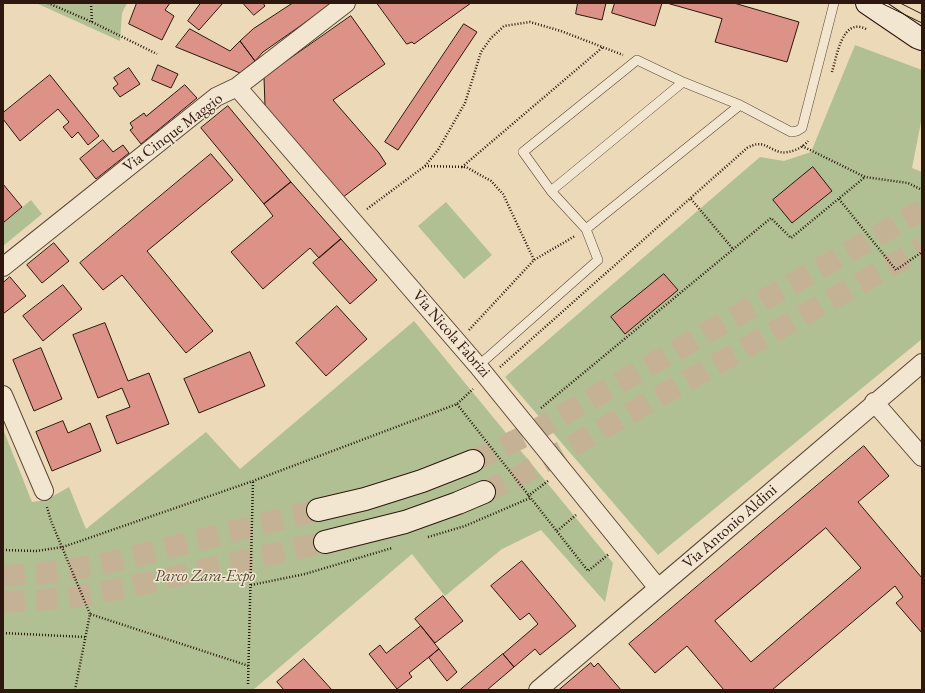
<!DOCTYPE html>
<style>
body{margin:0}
#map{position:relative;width:925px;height:693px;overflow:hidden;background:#ebd9b7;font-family:"EB Garamond",serif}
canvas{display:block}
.frame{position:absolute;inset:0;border:4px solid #2d170e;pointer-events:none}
</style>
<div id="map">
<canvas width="925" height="693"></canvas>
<div class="frame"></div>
</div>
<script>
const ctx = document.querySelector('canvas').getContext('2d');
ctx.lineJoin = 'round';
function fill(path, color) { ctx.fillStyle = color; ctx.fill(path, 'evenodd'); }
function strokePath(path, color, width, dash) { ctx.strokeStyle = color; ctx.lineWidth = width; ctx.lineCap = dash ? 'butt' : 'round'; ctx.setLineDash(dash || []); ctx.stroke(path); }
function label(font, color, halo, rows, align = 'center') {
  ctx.font = font + ' "EB Garamond",serif'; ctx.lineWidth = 3; ctx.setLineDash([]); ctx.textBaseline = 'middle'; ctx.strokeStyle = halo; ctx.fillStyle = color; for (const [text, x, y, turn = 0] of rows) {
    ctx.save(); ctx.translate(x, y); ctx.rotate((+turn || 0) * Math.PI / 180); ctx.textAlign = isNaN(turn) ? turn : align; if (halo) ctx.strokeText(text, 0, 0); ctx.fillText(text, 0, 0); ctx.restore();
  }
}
fill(new Path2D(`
 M36,3H127L122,13L120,41Z
 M855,45L922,70V117L912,168L922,172V339L658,555L505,377L760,157L784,161L811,152Z
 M31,200L42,214L3,246V223Z
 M446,202L492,255L464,279L418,226Z
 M414,321L613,563L605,602L541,530L502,549L445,596L412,554L253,690H3V429L32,502L46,500L69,487L86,529L206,432L240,469Z`), '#b1c093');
const building = new Path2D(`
 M137,3H170L165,10L174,16L162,40L129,24Z
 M201,3H223L199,30L188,21Z
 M243,3H263L265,6L254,15Z
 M293,3H333L263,52L255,61L240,41L253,29Z
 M377,3H471L414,44L412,42L407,44Z
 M578,3H606L602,20L576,14Z
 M615,3H662L655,26L612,13Z
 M667,3H734L799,22L787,62L715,42L722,19Z
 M351,16L385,64L333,100L379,153L386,164L342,198L265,106L264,77Z
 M464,24L477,32L398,150L385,142Z
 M190,29L230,51L240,41L255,61L240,73L176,47Z
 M158,65L178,74L171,88L152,80Z
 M129,68L140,84L120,97L113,88L118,84L114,78Z
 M50,75L99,136L88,145L78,132L72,138L63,127L69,122L58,109L20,141L3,119V113Z
 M185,85L197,98L141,144L130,130L133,128L130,123L144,113L146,116Z
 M228,106L291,182L264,204L201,128Z
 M103,140L113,152L123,145L129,153L96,179L80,159Z
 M211,154L233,180L147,251L213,331L186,353L122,275L103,290L80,263Z
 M813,167L832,191L792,223L773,200Z
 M291,182L341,239L319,258L310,248L263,289L231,252L273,216L264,204Z
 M3,184L22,207L3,223Z
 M341,239L377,280L350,304L313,263Z
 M54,243L69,261L42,283L27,265Z
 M664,274L678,290L625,334L611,317Z
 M10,277L26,296L3,314V283Z
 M63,285L82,309L43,341L23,316Z
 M337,306L367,339L326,376L296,343Z
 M105,323L128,381L149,373L169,424L117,444L106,416L130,407L122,388L98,398L73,335Z
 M41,348L62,399L34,411L13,360Z
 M250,352L265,386L199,413L184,379Z
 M63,421L68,433L90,423L101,451L52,471L36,432Z
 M864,446L889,476L858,502L922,578V633L896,603L903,597L895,586L772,690H724L687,646L655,673L629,644ZM826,528L861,568L751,662L715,621Z
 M522,561L576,626L540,655L535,649L514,667L503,654L538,624L529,613L520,620L491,586Z
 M443,596L463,621L435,643L415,619Z
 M421,626L439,649L409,673L412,677L397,689L369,654L380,645L386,653Z
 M439,649L457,672L447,681L429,658Z
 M503,654L514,667L487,690H460Z
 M304,659L332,690H284L277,682Z
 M591,663L594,667L598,663L621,690H559Z`);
fill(building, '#dc9287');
strokePath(building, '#2d170e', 1);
strokePath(new Path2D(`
 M473,461L531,433L922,210
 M484,492L517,477L922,248
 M3,576L37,574L99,565L318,510
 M3,602L69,598L124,588L325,542`), '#c5b295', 22, [22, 11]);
const lane = new Path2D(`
 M551,191L683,82
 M586,229L740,105
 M478,366L598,260L586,229L551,191L523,152L637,60L683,82L740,105L791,132L797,131L802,128L834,3`);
const street = new Path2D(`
 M237,87L478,366L658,588
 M3,267L216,97L237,87L346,3
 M3,395L44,491
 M874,402L922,457
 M538,690L689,562L922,363`);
const secondary = new Path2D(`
 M867,3L917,37L922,39
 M318,510L365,499L422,481L473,461
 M325,542L405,522L458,503L484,492`);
strokePath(lane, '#5c4838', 10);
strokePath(street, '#5c4838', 20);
strokePath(secondary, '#2d170e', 24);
strokePath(new Path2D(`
 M48,3L92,22L157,54
 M91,3L92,22
 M832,72C837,56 842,17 866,29
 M802,146L865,177L908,183L922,190
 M425,166L466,167L491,181L503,194L534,260
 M462,167L603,47
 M691,199L733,249
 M839,199L896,270L922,252
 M367,209L425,166L438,150L465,103L481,52L491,38L504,26L530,22L561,31L623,55
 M469,330L534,260L575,236
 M500,367L747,148C763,139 766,148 780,152C789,154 803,148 808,141
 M457,404L588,571L609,554
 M541,408L771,218L791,238L865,177
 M528,496L548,481
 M47,507L51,521L90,614
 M557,531L576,515
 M428,537L465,526L530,498
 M3,550L36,551L63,547L253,481L457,404L473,389
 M251,585L305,574L392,548
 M3,633L85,637
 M248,684L253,481
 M75,690L90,614L249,666`), '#2d170e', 2.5, [1, 2]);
strokePath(lane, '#f2e6d0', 9);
strokePath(street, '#f2e6d0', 18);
strokePath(secondary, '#f2e6d0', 22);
strokePath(new Path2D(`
 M881,3L922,23
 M900,3L922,14`), '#2d170e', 1);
label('16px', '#2d170e', '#f2e6d0', [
 ["Via Cinque Maggio",173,133,-37],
 ["Via Nicola Fabrizi",451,334,49],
 ["Via Antonio Aldini",730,527,-41]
]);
label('italic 16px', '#554a36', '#f2e6d0', [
 ["Parco Zara-Expo",205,577]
]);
</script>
